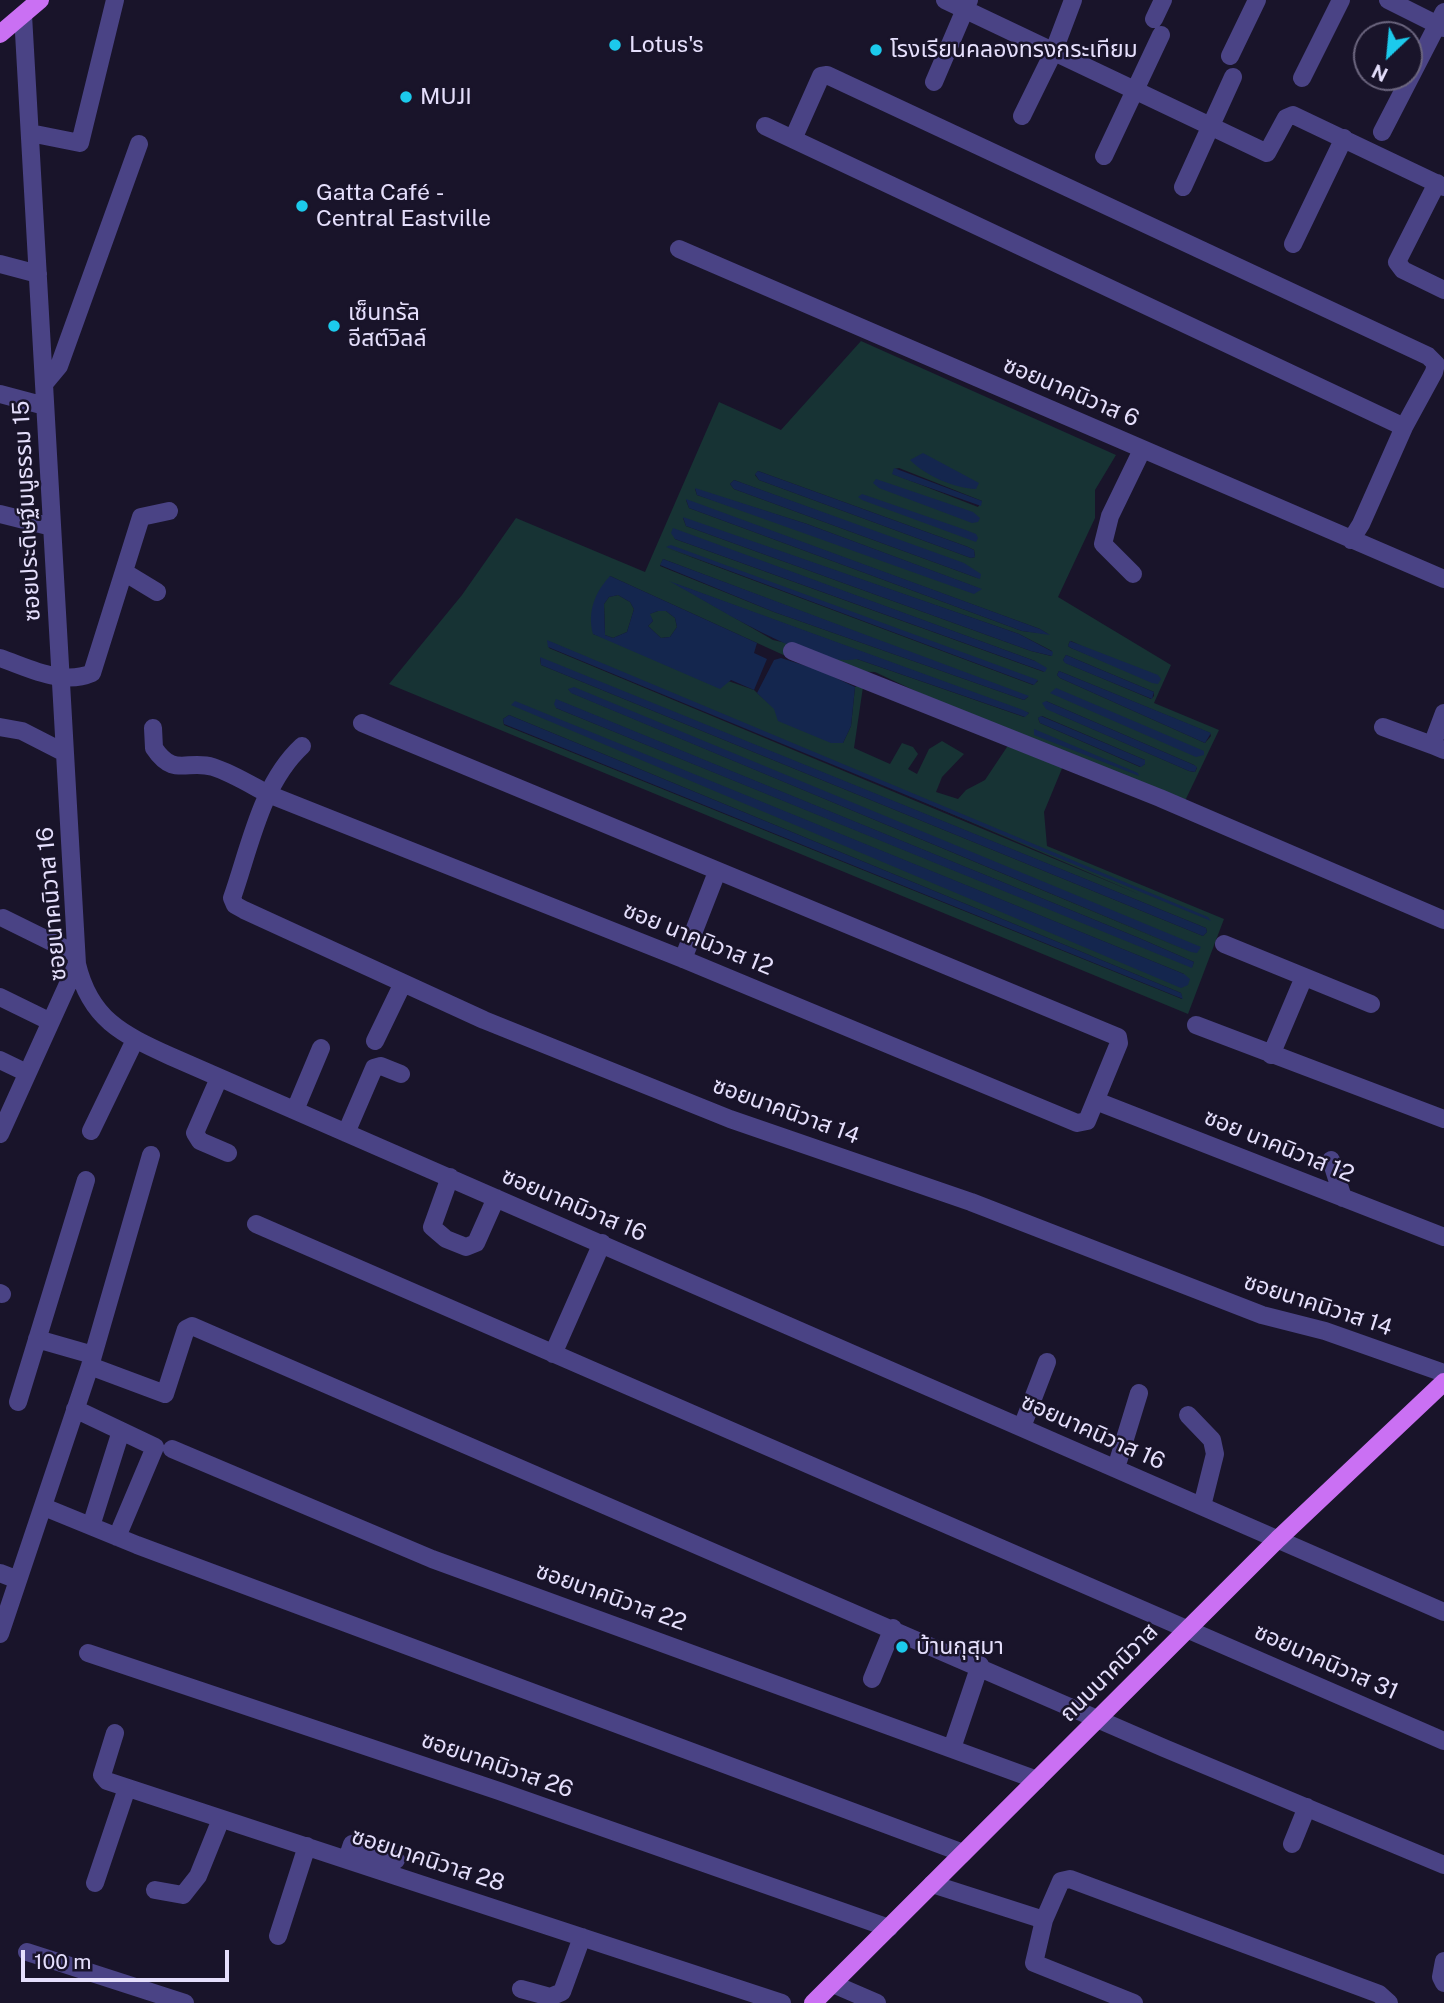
<!DOCTYPE html>
<meta charset="utf-8">
<style>
body{margin:0}
#map{position:relative;width:1444px;height:2003px;overflow:hidden;background:#19142a;font-family:"Public Sans",sans-serif}
canvas{display:block}
.north{position:absolute;left:1353px;top:21px;width:70px;height:70px;box-sizing:border-box;background:#19142a;border:2px solid #6b657e;border-radius:50%;rotate:206deg;font-size:19px;font-weight:700;line-height:28px;text-align:center;color:#e5dffc}
.north::after{content:'';display:block;margin:auto;width:24px;height:32px;background:#1ccaec;clip-path:polygon(50% 0,100% 100%,50% 72%,0 100%)}
.scale{position:absolute;left:21px;top:1950px;width:208px;height:32px;box-sizing:border-box;border:4px solid #e5dffc;border-top:0;padding-left:9px;font-size:21px;line-height:24px;white-space:nowrap;color:#e5dffc;-webkit-text-stroke:5px #19142a;paint-order:stroke}
</style>
<div id="map">
<canvas width="1444" height="2003"></canvas>
<div class="north">N</div>
<div class="scale">100 m</div>
</div>
<script>
const ctx = document.querySelector('canvas').getContext('2d');
ctx.lineJoin = 'round';
function fill(path, color) { ctx.fillStyle = color; ctx.fill(path, 'evenodd'); }
function strokePath(path, color, width, dash) { ctx.strokeStyle = color; ctx.lineWidth = width; ctx.lineCap = dash ? 'butt' : 'round'; ctx.setLineDash(dash || []); ctx.stroke(path); }
function label(font, color, halo, rows, align = 'center') {
  ctx.font = font + ' "Public Sans","Noto Sans Thai",sans-serif'; ctx.lineWidth = 5; ctx.setLineDash([]); ctx.textBaseline = 'middle'; ctx.strokeStyle = halo; ctx.fillStyle = color; for (const [text, x, y, turn = 0] of rows) {
    ctx.save(); ctx.translate(x, y); ctx.rotate((+turn || 0) * Math.PI / 180); ctx.textAlign = isNaN(turn) ? turn : align; if (halo) ctx.strokeText(text, 0, 0); ctx.fillText(text, 0, 0); ctx.restore();
  }
}
fill(new Path2D(`
 M861,341L1116,455L1095,490V518L1058,597L1171,665L1154,703L1219,730L1183,805L1007,734L875,672L841,671L801,663L610,576L593,634L754,690C773,708 816,744 843,743L851,726L855,687L859,685L863,687L854,748L890,764L902,743L913,747L918,754L908,769L917,774L929,749L942,741L964,754L942,777L936,792L958,799L966,790L985,780L1009,744L1063,766L1044,812L1047,846L1224,919L1188,1014L389,684L462,595L516,518L645,572L719,402L781,430ZM899,468L982,501L978,507L893,474L894,469ZM758,471L968,547L974,550L975,557L971,558L759,480L755,475ZM734,480L837,518L980,579L734,489L730,484ZM695,489L807,524L981,589L697,495ZM686,500L1040,629L1048,634L1022,631L689,508ZM683,518L1019,634L1052,651L1051,656L1031,651L686,526ZM673,529L1035,661L1044,672L675,539ZM667,548L1038,681L1033,685ZM663,559L1028,697L1024,700L774,612L660,566ZM676,584L1029,713L1024,717L857,659L773,640ZM548,641L1141,895L549,648ZM1070,641H1071L1158,683L1071,648L1068,646ZM1066,655L1154,692V696L1151,699L1066,663L1063,660ZM540,658L1206,928L1207,932L1203,936L541,665ZM1059,671L1210,733L1211,736L1205,743L1060,678L1057,675ZM568,689L1190,952L572,693ZM557,700L1139,938L1194,962L1192,967L556,708ZM1046,701L1194,765L1197,768L1195,772L1189,771L1056,713ZM515,702L1184,974L1181,987L1170,982ZM509,715L1181,993L1182,999L504,725L503,719ZM1042,716L1145,760V764L1140,767L1040,723L1038,718Z
 M618,595L630,602L634,609L627,632L613,638L605,635L604,604L609,597Z
 M658,611H666L675,618L677,627L670,637L661,638L648,626L653,621L649,614Z`), '#173334');
fill(new Path2D(`
 M923,453L979,483L976,489C956,489 924,475 910,460Z
 M894,468L982,501L981,506L902,478L892,474Z
 M758,471L968,547L974,550L975,557L971,558L759,480L755,474Z
 M876,479L973,512L980,518L978,522L972,523L879,488L873,483Z
 M734,480L964,563L981,574L980,579L734,489L730,484Z
 M695,488L807,524L982,589L974,594L697,495Z
 M862,494L963,529L976,534L978,538L976,542L862,500L858,497Z
 M686,499L1040,629L1050,635L1022,631L689,508Z
 M683,517L1019,634L1053,652L1052,656L1031,651L686,526Z
 M673,528L1035,661L1047,668L1045,672L675,539L671,533Z
 M671,545L1038,680L1034,685L666,547Z
 M663,559L1029,696L1024,700L774,612L660,565Z
 M610,576L757,643L754,653L767,659L754,690L731,680L720,689L593,634C587,612 595,592 610,576ZM618,595L630,602L634,609L627,632L613,638L605,635L604,604L609,597ZM658,611H666L675,618L677,627L670,637L661,638L648,626L653,621L650,614Z
 M669,581L1023,710L1029,713L1025,717L857,659C811,669 712,604 669,581Z
 M547,640L1208,917L1211,921L548,647Z
 M1070,641L1158,675L1161,679L1158,684L1152,683L1071,648L1068,646Z
 M1066,655L1154,692L1152,699L1065,663L1063,660Z
 M540,657L1206,928L1207,932L1203,936L541,665Z
 M781,658L819,670L855,687L851,726L843,743H831L778,721L774,709L757,693L774,660Z
 M1059,671L1211,733L1205,743L1060,678L1057,675Z
 M574,687L1201,947L1197,953L1191,952L571,693L568,689Z
 M1056,688L1204,751V755L1196,757L1050,693Z
 M556,699L1139,938L1194,962L1192,968L556,708L554,704Z
 M515,701L1184,974L1190,979L1188,985L1181,988L511,705Z
 M1046,701L1194,765L1197,767L1195,772L1189,771L1046,709L1042,703Z
 M509,715L1181,993L1183,999L504,724L503,719Z
 M1041,716L1145,760V764L1141,767L1040,723L1038,718Z
 M1034,729L1138,773L1139,776L1034,735Z`), '#14264e');
strokePath(new Path2D(`
 M945,0L1267,153L1286,118L1293,115L1444,187
 M1388,0L1444,28
 M23,15L77,964C90,1019 122,1034 170,1056L1444,1612
 M1154,19L1163,0
 M1230,56L1257,0
 M1302,78L1341,0
 M934,82L969,0
 M1022,116L1053,53L1073,0
 M765,126L1404,427
 M1382,132L1444,12
 M30,133L80,143L115,0
 M793,139L821,76L827,75L1428,356L1436,364L1434,372L1404,427L1361,524L1351,540
 M1104,156L1161,35
 M1437,183L1397,262L1403,270L1444,290
 M1183,187L1233,77
 M1293,244L1344,138
 M679,249L1444,579
 M0,264L38,274
 M44,384L59,366L139,144
 M0,394L45,406
 M0,514L52,527
 M124,572L157,592
 M1133,574L1103,544L1110,516L1142,450
 M792,651L1160,798L1444,920
 M0,658C29,668 62,686 92,673L141,517L169,511
 M1444,713L1432,745L1444,750
 M0,727L22,731L65,753
 M1383,727L1432,745
 M153,728L154,748C174,778 187,759 213,767C232,773 251,785 268,794L683,959L1077,1123L1087,1121L1119,1043L1118,1037L362,723
 M302,746C261,784 250,847 232,898L235,905L244,910L484,1020L730,1119L971,1202L1262,1315L1325,1331L1444,1373
 M3,918L76,954
 M1224,944L1371,1004
 M683,959L717,872
 M0,997L49,1021
 M1196,1025L1444,1119
 M375,1041L403,983
 M1271,1055L1304,977
 M0,1060L27,1073
 M219,1078L195,1133L200,1141L228,1153
 M1096,1101L1444,1237
 M295,1110L321,1048
 M91,1131L135,1040
 M346,1133L374,1068L381,1066L401,1074
 M0,1134L77,964
 M1331,1160L1343,1198
 M450,1177L432,1227L446,1239L466,1247L476,1243L496,1198
 M256,1224L1444,1741
 M0,1293L2,1294
 M37,1339L93,1355
 M553,1354L602,1243
 M90,1366L165,1394L186,1329L192,1326L1164,1748L1444,1865
 M18,1402L86,1180
 M75,1409L155,1447L117,1537
 M1188,1415L1212,1440L1215,1454L1202,1506
 M1022,1427L1047,1362
 M172,1449L432,1559L1037,1780
 M1116,1468L1139,1393
 M44,1507L137,1545L963,1853
 M91,1526L121,1431
 M0,1573L18,1580
 M0,1634L90,1366L151,1155
 M88,1653L499,1791L889,1928
 M872,1679L893,1628
 M115,1733L102,1775L107,1781L782,2003
 M952,1748L980,1665
 M1292,1844L1307,1807
 M347,1859L352,1844L396,1860
 M95,1883L127,1788
 M932,1884L1044,1920
 M155,1890L183,1895L198,1876L221,1819
 M278,1936L307,1846
 M27,1952L185,2003
 M1444,1961L1441,1977L1444,1983
 M833,1984L877,2003
 M521,1989L550,1997L562,1992L582,1937
 M1134,2003L1034,1963L1044,1920L1061,1881L1070,1879L1379,1994L1389,2003`), '#4a4385', 18);
strokePath(new Path2D(`
 M0,34L40,0
 M813,2003L1278,1539L1444,1382`), '#ca70f3', 18);
for (const [x, y, r, color] of [
 [615,45,7,"#1ccaec"],
 [876,50,7,"#1ccaec"],
 [406,97,7,"#1ccaec"],
 [302,206,7,"#1ccaec"],
 [334,326,7,"#1ccaec"],
 [902,1647,7,"#1ccaec"]
]) { const dot = new Path2D(); dot.arc(x, y, r, 0, 2 * Math.PI); ctx.fillStyle = color; ctx.fill(dot); strokePath(dot, '#19142a', 2.5); }
label('23px', '#e5dffc', '#19142a', [
 ["Lotus's",629,45],
 ["โรงเรียนคลองทรงกระเทียม",890,50],
 ["MUJI",420,97],
 ["Gatta Café -",316,193],
 ["Central Eastville",316,219],
 ["เซ็นทรัล",348,313],
 ["อีสต์วิลล์",348,339],
 ["บ้านกุสุมา",916,1647]
], 'left');
label('23px', '#e5dffc', '#19142a', [
 ["ซอยนาคนิวาส 6",1071,392,23],
 ["ซอยประดิษฐ์มนูธรรม 15",27,511,-93],
 ["ซอยนาคนิวาส 16",52,904,-95],
 ["ซอย นาคนิวาส 12",698,939,22],
 ["ซอยนาคนิวาส 14",786,1111,20],
 ["ซอย นาคนิวาส 12",1279,1146,22],
 ["ซอยนาคนิวาส 16",574,1205,23],
 ["ซอยนาคนิวาส 14",1318,1305,18],
 ["ซอยนาคนิวาส 16",1093,1432,24],
 ["ซอยนาคนิวาส 22",611,1597,20],
 ["ซอยนาคนิวาส 31",1326,1662,24],
 ["ถนนนาคนิวาส",1109,1673,-45],
 ["ซอยนาคนิวาส 26",497,1765,19],
 ["ซอยนาคนิวาส 28",428,1860,18]
]);
</script>
